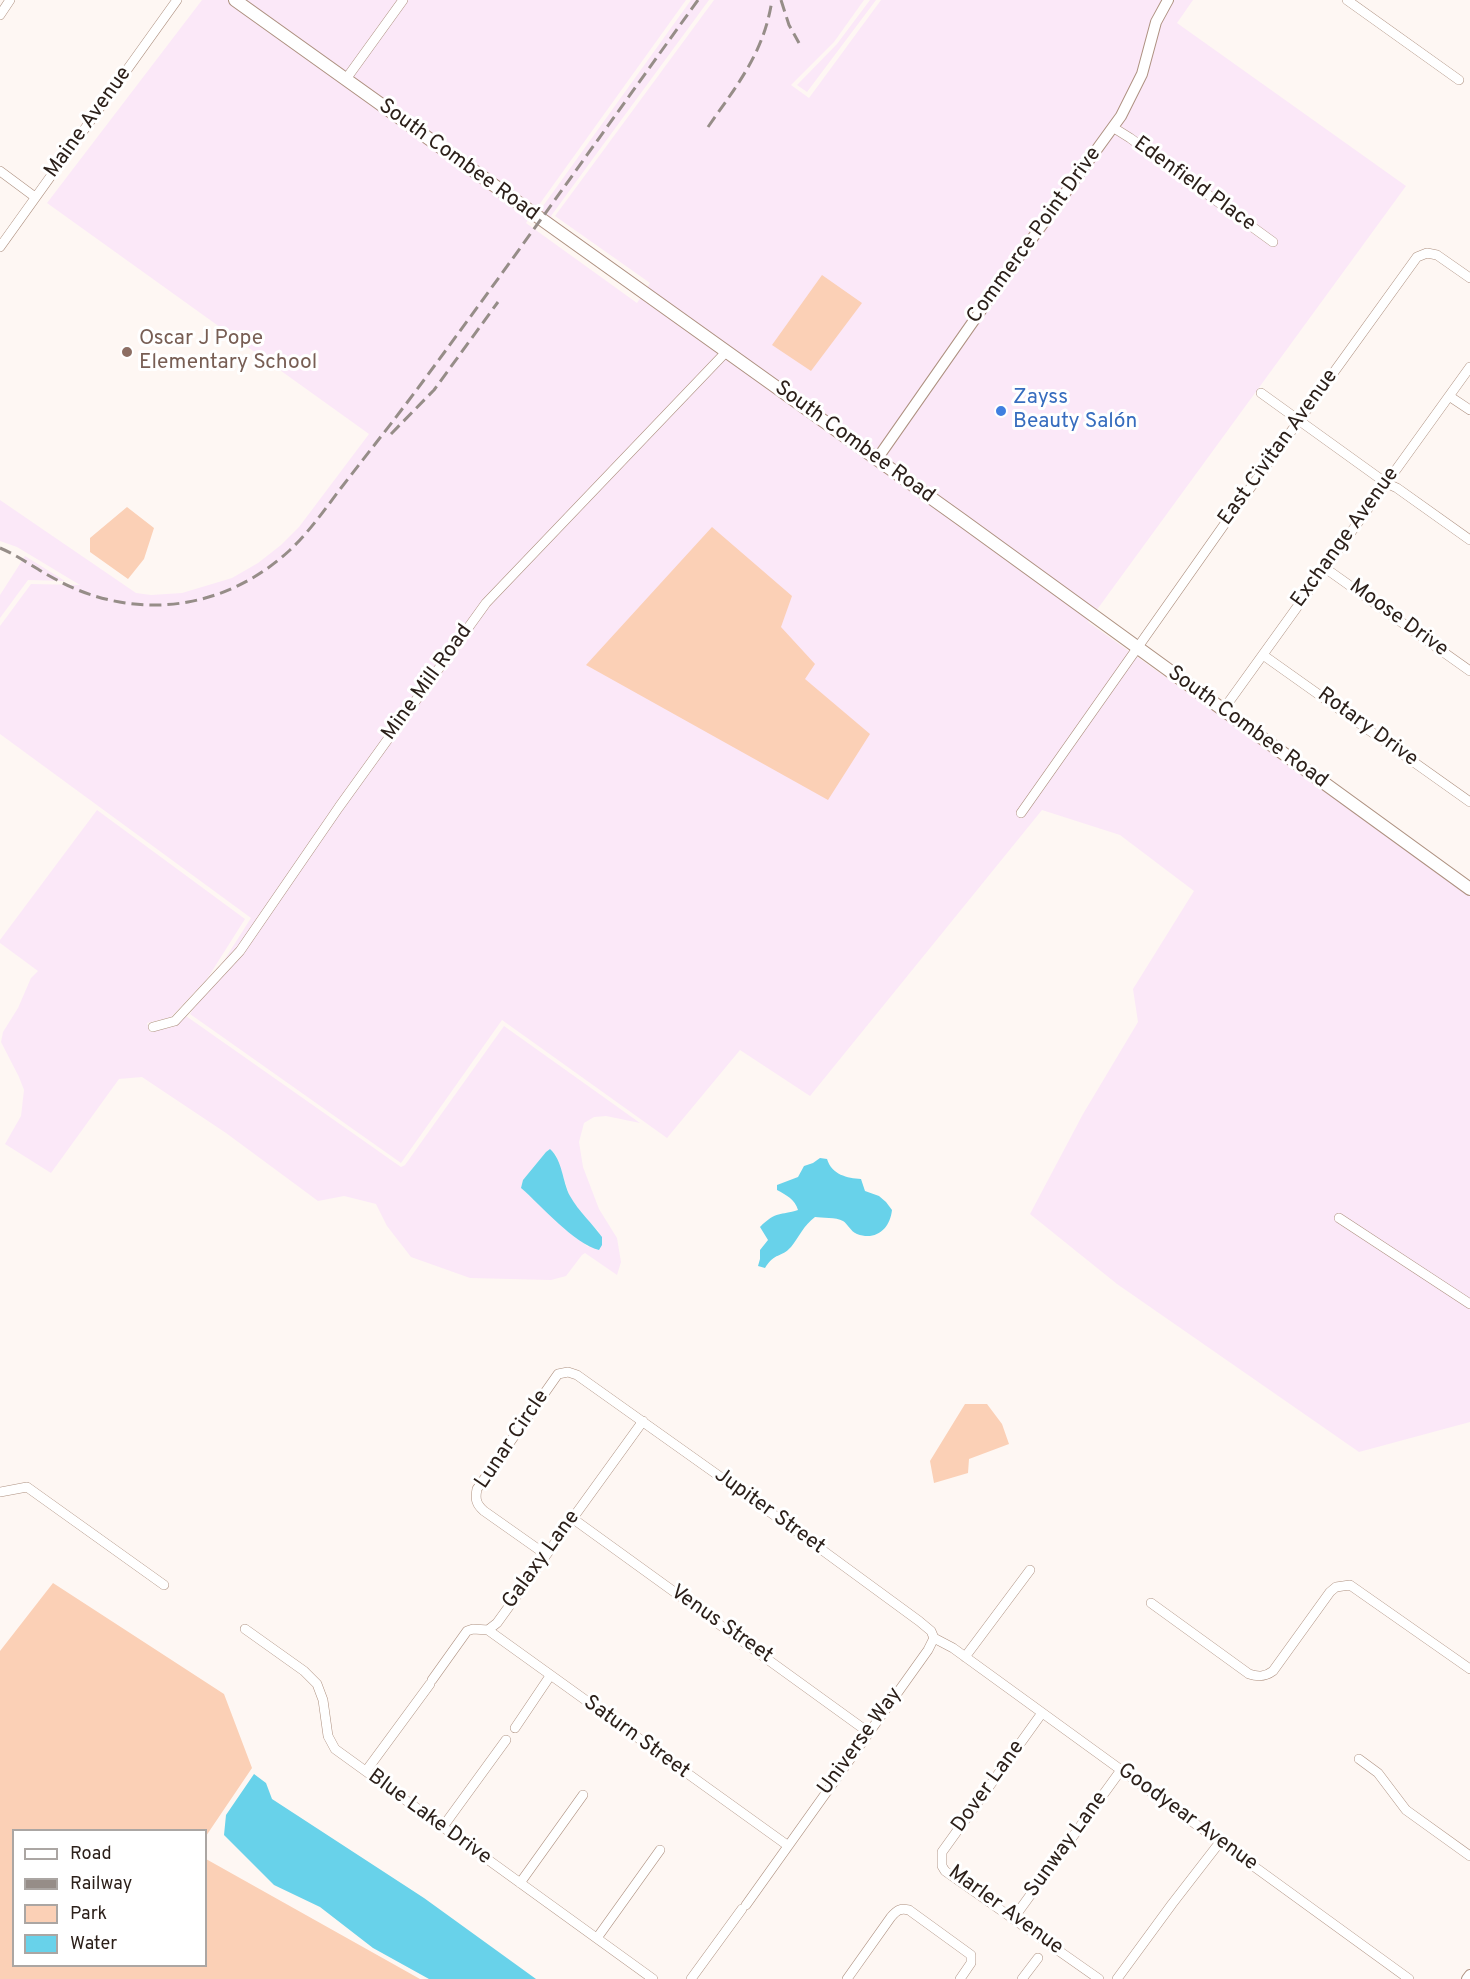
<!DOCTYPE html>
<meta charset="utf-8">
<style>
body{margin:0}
#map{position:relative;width:1470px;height:1979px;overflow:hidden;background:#fef7f3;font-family:Overpass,sans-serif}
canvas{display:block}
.legend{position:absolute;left:12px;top:1829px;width:195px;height:138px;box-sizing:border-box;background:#fff;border:2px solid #aba6a3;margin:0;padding:8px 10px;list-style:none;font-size:18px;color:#2c201a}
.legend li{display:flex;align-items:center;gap:12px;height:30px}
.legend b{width:30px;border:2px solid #aba6a3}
</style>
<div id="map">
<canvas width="1470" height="1979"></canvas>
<ul class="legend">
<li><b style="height:8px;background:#fff"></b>Road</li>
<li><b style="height:8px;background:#968d88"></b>Railway</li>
<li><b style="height:16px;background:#fbd0b6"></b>Park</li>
<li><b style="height:16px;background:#68d2ea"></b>Water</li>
</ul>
</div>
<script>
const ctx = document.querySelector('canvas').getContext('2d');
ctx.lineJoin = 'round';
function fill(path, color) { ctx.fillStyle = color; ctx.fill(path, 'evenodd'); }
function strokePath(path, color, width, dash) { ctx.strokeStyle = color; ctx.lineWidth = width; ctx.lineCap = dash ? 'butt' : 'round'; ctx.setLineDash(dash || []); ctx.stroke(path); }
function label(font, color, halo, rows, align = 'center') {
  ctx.font = font + ' Overpass,sans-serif'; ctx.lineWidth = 6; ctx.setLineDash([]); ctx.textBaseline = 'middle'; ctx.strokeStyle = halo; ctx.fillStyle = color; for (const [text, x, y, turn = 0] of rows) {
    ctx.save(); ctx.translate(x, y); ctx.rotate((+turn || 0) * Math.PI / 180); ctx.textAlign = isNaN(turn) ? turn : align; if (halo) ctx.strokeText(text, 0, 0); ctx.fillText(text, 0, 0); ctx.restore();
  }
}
fill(new Path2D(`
 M202,0H686L526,223L637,303L650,283L555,216L714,0H864L834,42L791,85L809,98L881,0H1193L1177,23L1406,186L1088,622L1470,893V1422L1359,1452L1117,1284L1030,1214L1083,1114L1138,1022L1133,989L1194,891L1120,835L1042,810L810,1096L740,1050L667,1138L502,1020L401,1163L190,1014L251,918L0,734V626L31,584L80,585L17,547L0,541V500L136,593L151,595L182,593L232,578L258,563L281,545L299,527L369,434L47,203Z
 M691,0H709L551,216L553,219L644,284L642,287L538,213Z
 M870,0H876L807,92L797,85L837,44Z
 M25,556L65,581L28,580L0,618V595Z
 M97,810L245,919L207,979L171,1017L147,1023L150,1032L176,1026L186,1016L401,1167L405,1165L504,1026L640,1123L606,1116L594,1117L584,1123L579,1142L583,1167L599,1209L617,1238L621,1262L617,1275L585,1253L582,1255L566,1276L551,1280L470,1278L411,1257L387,1226L376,1204L344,1196L318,1201L226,1133L142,1077L119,1079L51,1173L5,1144L21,1116L24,1090L19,1077L1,1042L3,1032L18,1008L31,978L38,971L0,943V940ZM550,1149L556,1155L570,1197L580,1212L599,1232L588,1247L521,1188L523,1180L546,1152Z`), '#fbe8f8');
fill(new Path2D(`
 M822,275L862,303L811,371L772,345Z
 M127,507L154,528L144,559L128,579L90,552V538Z
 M712,527L792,596L781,627L815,664L805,679L870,734L828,800L586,665Z
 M965,1404H987L1002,1424L1009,1444L969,1459L968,1473L934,1483L930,1461Z
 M53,1583L224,1694L252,1768L206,1836V1830H14V1966H206V1859L420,1979H0V1651Z`), '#fbd0b6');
fill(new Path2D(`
 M550,1149C563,1161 562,1181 570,1196C579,1212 592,1223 602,1237V1245L599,1250C574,1244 542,1206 521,1188L523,1180L546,1152Z
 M820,1158L827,1159C832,1175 847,1178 861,1179L865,1191L879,1196L886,1202L892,1210C890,1229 876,1241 857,1234C850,1231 848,1224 843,1221C836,1217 822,1218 815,1217C804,1225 799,1237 791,1247C781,1258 775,1252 765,1268L758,1266L760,1259V1250L768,1240L760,1227C777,1210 780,1216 798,1210C795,1199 786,1195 777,1190V1185L798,1177L804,1166L813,1163Z
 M254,1774L266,1783L272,1799L424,1898L536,1979H429L373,1948L320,1907L274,1885L224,1835L226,1815Z`), '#68d2ea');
const minor = new Path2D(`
 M1347,0L1459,80
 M0,15L10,0
 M346,79L403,0
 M1114,128L1130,138L1273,242
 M0,171L35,197
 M0,247L177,0
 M1261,393L1386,483L1397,488L1470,540
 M1449,396L1470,410
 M1325,568L1470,671
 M1263,655L1470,802
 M1223,710L1470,367
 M1021,813L1238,505L1417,257L1427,253L1437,255L1470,278
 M153,1027L175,1021L240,951L339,807L486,603L726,352
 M1339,1218L1470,1304
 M0,1492L27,1487L164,1585
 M572,1518L868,1732
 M545,1554L484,1511C476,1504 475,1499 477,1489L558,1374L568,1372L577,1375L788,1525L919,1621L931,1631L934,1638L953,1648L1409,1979
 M1151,1603L1249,1674C1258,1677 1265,1677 1273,1671L1330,1592L1336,1587L1350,1585L1470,1669
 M245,1629L304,1671L317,1684L323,1700L328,1736L335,1749L653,1979
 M488,1630L787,1845
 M965,1657L1030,1570
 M432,1680L467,1631L473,1629L488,1630L497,1623L643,1421
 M1042,1713L942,1852V1866L945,1871L1099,1979
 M515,1728L550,1676
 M1359,1759L1378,1773L1406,1810L1470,1856
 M366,1771L430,1684
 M442,1828L506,1740
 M520,1883L583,1795
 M746,1905L928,1650L934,1638
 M1013,1919L1121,1770
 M597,1938L660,1850
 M691,1979L742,1909
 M847,1979L891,1917C897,1910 900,1908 909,1910L971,1955V1963L960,1979
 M1022,1979L1038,1958
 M1117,1979L1172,1904L1220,1842`);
const tertiary = new Path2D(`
 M877,459L1005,276L1121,116L1142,74L1156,22L1168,0
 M1467,1979L1470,1975`);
const secondary = new Path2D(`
 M235,0L962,520L1470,889`);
strokePath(minor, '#ae9180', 10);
strokePath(tertiary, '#ae9180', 12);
strokePath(secondary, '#ae9180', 14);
strokePath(minor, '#fff', 9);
strokePath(tertiary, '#fff', 10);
strokePath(secondary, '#fff', 12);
strokePath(new Path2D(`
 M781,0L789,25L799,43
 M708,127C737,85 764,53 772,0
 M391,434L434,390L498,302
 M0,548C21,557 37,570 57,580C97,602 144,610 188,602C227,595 262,576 290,550C310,531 325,509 341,488C368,453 395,419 421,384C515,257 606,128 698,0`), '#968d88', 3, [12, 6]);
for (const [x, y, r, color] of [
 [127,352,6,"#8d6e63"],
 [1001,411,6,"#3f7fe0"]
]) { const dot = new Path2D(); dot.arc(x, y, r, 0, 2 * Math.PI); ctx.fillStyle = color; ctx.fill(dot); strokePath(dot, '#fff', 2); }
label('21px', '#2c201a', '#fff', [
 ["Maine Avenue",89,123,-54],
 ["South Combee Road",458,161,36],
 ["Edenfield Place",1194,185,36],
 ["Commerce Point Drive",1035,236,-54],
 ["South Combee Road",854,443,36],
 ["East Civitan Avenue",1279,448,-54],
 ["Exchange Avenue",1346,538,-54],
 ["Moose Drive",1398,619,36],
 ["Mine Mill Road",428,683,-54],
 ["South Combee Road",1247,728,36],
 ["Rotary Drive",1367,728,36],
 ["Lunar Circle",513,1440,-56],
 ["Jupiter Street",769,1512,36],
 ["Galaxy Lane",542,1560,-54],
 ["Venus Street",721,1625,35],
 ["Saturn Street",636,1738,36],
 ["Universe Way",861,1742,-54],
 ["Dover Lane",989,1787,-54],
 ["Blue Lake Drive",429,1818,36],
 ["Goodyear Avenue",1187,1818,36],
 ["Sunway Lane",1067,1845,-54],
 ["Marler Avenue",1005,1911,36]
]);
label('21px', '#785e54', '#fff', [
 ["Oscar J Pope",139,340],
 ["Elementary School",139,364]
], 'left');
label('21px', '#366cbe', '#fff', [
 ["Zayss",1013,399],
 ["Beauty Salón",1013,423]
], 'left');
</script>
